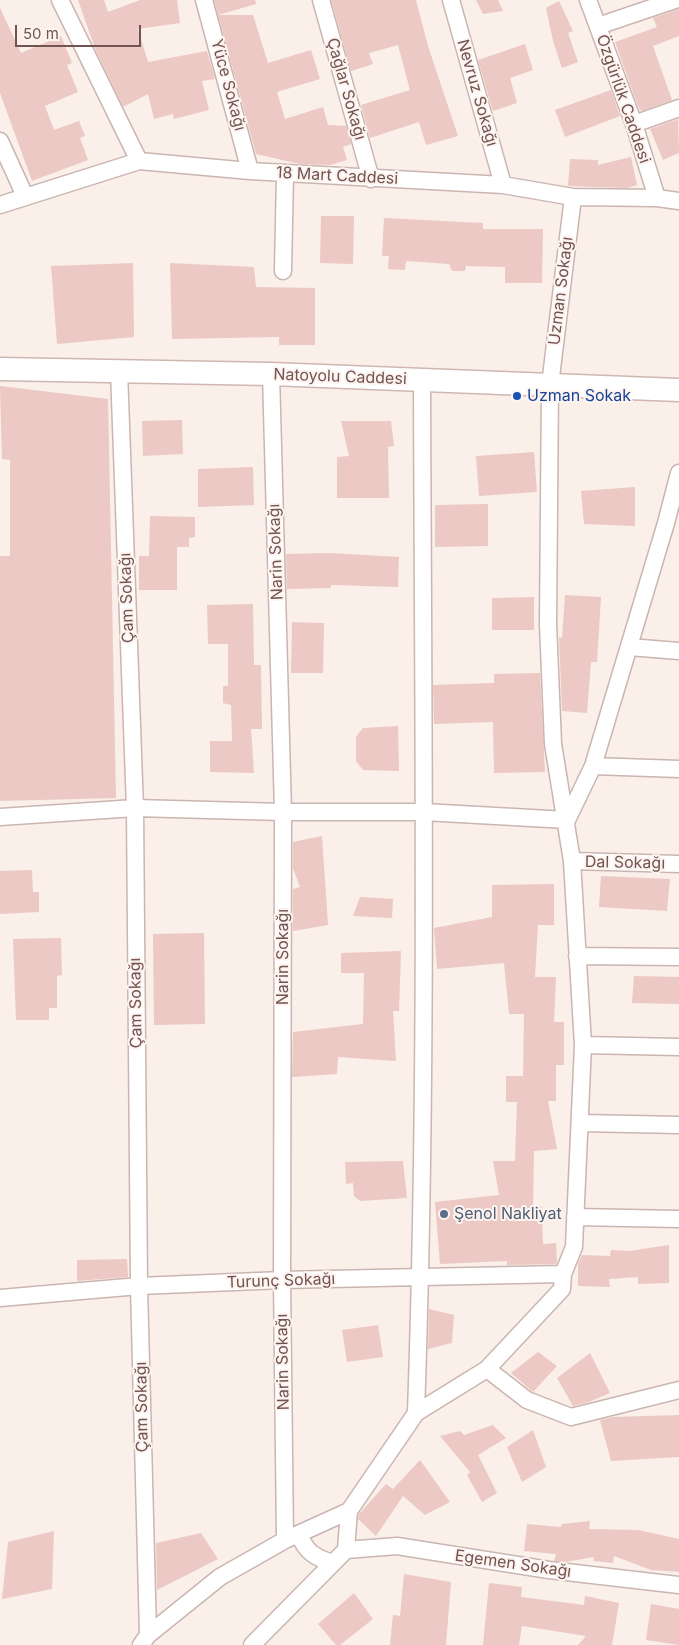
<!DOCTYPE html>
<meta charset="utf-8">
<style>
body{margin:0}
#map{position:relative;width:679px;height:1645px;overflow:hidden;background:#faefe9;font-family:Inter,sans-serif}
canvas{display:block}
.scale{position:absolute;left:15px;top:25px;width:126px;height:22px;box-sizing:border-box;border:2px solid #725350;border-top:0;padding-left:6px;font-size:15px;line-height:18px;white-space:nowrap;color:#725350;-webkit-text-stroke:4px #fdf4f0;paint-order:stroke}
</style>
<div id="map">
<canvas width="679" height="1645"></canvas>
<div class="scale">50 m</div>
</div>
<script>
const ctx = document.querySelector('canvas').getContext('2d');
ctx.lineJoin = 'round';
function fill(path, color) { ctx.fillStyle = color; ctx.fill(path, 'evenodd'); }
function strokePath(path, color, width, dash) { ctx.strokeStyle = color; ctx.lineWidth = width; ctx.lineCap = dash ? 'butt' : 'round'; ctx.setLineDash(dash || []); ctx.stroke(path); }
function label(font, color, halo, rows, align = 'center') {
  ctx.font = font + ' Inter,sans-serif'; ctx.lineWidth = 4; ctx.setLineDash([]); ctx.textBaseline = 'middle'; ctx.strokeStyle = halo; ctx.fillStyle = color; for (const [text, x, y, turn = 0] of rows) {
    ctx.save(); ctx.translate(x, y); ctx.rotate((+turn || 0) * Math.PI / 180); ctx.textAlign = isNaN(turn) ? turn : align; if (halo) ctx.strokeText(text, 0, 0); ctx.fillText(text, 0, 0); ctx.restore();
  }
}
fill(new Path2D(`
 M78,0H104L108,12L140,0H177L180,23L138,29L148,62L207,51L215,79L202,81L209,110L174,119L173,114L154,119L148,94L123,107L96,51Z
 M214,0H255L256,4L218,15Z
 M331,0H416L428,46L458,136L426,145L419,122L370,138L361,105L410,90L398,45L369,53L373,64L351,71Z
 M476,0H498L503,11L483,14Z
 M559,1L573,31L568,33L578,62L562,68L553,41L546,8Z
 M0,8L21,53L61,36L72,63L67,65L78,92L45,106L54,130L79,121L85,136L80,138L88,160L32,181L0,93Z
 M679,9V36L653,46L672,100L642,111L639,109L615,42L657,27L653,18Z
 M218,15H253L268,63L311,50L320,79L277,92L285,119L323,107L328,125L346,126L351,144L343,147L347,160L330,165L300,164L256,154Z
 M525,44L533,70L510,78L517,103L493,111L478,60Z
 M611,90L620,116L565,137L555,110Z
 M678,119L679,153L663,160L650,129Z
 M631,157L637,185L627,188L568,186L570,159L598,160V165Z
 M321,216H354L353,264L320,263Z
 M384,218L483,223V229H543L542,283H505V267L466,266L465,271H452L449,264L406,261L405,270L388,269L389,256H382Z
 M133,263L134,337L57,344L51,266Z
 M170,263L254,267L256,287L315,288V345H279V337L172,339Z
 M0,386L108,399L116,798L0,801V556H10V460L2,459Z
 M182,420L183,454L143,456L142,421Z
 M341,421H391L394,446L388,447L389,498H337V457L349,456Z
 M534,452L537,492L479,496L476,456Z
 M253,467L254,505L198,507V469Z
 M635,487V526L584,524L581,491Z
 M488,504V546L435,547V505Z
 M150,516L195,517V537L189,538V547H177V590H139V556H149Z
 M330,553L399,557L398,587L331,585V588L287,589L286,554Z
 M565,595L601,597L597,662H591L587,713L562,711L559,637L562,638Z
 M534,597V630H492V598Z
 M253,604L254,665H261L262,729H251L254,773L210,772V741H232L231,705L223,703V686H228V644H208L207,605Z
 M292,622L324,623L323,673H291Z
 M540,673L545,772L494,773L493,722L434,724L433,685L494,683V674Z
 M398,726L399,771L363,770L356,761V737L363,728Z
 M322,836L328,925L293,931V889L300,887L293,868V842Z
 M32,870L33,892H39V912L0,914V871Z
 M601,876L670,879L667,911L599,907Z
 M554,884V925H538L535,977H556L554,1022H564V1065H556V1101H548L557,1149L534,1151L533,1208L542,1207L543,1244L556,1243L557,1262L556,1264L507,1265V1261L440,1264L435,1202L499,1195L493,1161H515L517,1102H506V1076H523L524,1014H509L504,963L437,969L434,928L492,917V885Z
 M360,897L393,899L392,918L353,916Z
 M204,933L205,1024L154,1025L153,934Z
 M61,938L62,975L57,976V1008H49V1020H16L13,939Z
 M401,951L399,1011H393L396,1061L338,1057L337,1074L292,1077L293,1032L363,1024L364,973H341V953Z
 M634,976L679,977V1004L632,1003Z
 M403,1161L407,1198L360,1201L354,1196L353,1183L346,1184L345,1162Z
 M669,1245V1283L638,1284V1277L609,1279L610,1287L578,1286V1264L582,1255L610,1256L611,1250L629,1251Z
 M127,1259L128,1277L77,1281V1260Z
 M429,1309L454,1315L452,1343L428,1349Z
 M378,1325L383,1357L347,1362L342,1330Z
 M538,1352L557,1366L533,1392L511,1373Z
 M590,1353L610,1393L589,1402L573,1406L557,1378Z
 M679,1415V1457L611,1461L600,1420L613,1417Z
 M493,1425L506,1438L478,1455L497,1493L482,1502L467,1475L470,1472L440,1436L460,1431L464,1435Z
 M533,1430L546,1467L522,1482L507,1447Z
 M420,1460L450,1502L425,1515L403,1496L376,1536L358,1519L359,1514L386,1484L393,1489Z
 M590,1521L589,1529L638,1530L679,1539V1572L651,1570L614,1556L613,1563L593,1561L594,1557L565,1562L554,1561L556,1554L524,1551L527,1524L561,1527L562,1524Z
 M54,1531L52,1589L2,1599L8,1542Z
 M201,1533L218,1559L157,1590L156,1543Z
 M404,1574L451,1582L446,1645H390L393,1615L400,1616Z
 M489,1583L522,1587L521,1597L584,1605L585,1596L619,1603L612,1645H578L586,1636L522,1626L519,1645H483Z
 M354,1593L373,1619L340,1645H336L318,1624Z
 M651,1604L679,1609V1645L646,1640Z`), '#ecc9c4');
const minor = new Path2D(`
 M60,0L139,161
 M204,0L250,171
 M321,0L371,179
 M451,0L503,185
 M588,0L634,124L657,198
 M598,26L675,0
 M634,124L679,108
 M0,141L25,196
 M0,205L139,161L250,171L503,185L573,197L657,198L679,201
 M283,271L285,173
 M119,371L135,808L139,1286L148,1635
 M271,374L283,812L282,1280L285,1540
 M629,647L679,651
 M593,766L679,769
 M0,817L135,808L283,812H424L567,820L593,766L666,523L679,473
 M572,861L679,864
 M577,956L679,957
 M583,1045L679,1047
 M581,1123L679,1125
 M575,1217L679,1219
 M0,1298L139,1286L282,1280L563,1274
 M487,1369L527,1400L571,1417L679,1390
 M416,1413C428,1069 423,724 422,380
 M299,1534C305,1551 315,1558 333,1563
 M346,1550L397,1546L549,1570L679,1585
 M141,1645L148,1635L220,1577L285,1540L349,1511L416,1413L487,1369L562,1289L563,1274L574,1247L583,1045L572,861L553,744L548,624L550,385L573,197
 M252,1645L346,1550L349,1511`);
const secondary = new Path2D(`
 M0,369L271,374L679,390`);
strokePath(minor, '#cbb5b0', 19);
strokePath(secondary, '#cfb6b1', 25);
strokePath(minor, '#fff', 16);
strokePath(secondary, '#fff', 22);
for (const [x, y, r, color] of [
 [517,396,5,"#1a4fb4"],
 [444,1214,5,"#5c6f8a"]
]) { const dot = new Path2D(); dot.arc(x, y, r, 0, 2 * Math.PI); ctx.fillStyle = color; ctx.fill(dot); strokePath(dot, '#fdf4f0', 2); }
label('16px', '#725350', '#fdf4f0', [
 ["Yüce Sokağı",228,85,75],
 ["Çağlar Sokağı",346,89,74],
 ["Nevruz Sokağı",477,93,74],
 ["Özgürlük Caddesi",623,99,71],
 ["18 Mart Caddesi",337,176,3],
 ["Uzman Sokağı",561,291,-83],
 ["Natoyolu Caddesi",340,377,2],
 ["Narin Sokağı",276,552,-92],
 ["Çam Sokağı",127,598,-92],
 ["Dal Sokağı",625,863,1],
 ["Narin Sokağı",283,957,-90],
 ["Çam Sokağı",136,1003,-91],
 ["Turunç Sokağı",281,1281,-2],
 ["Narin Sokağı",283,1362,-91],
 ["Çam Sokağı",142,1407,-91],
 ["Egemen Sokağı",513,1564,8]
]);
label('16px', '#164399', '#fdf4f0', [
 ["Uzman Sokak",527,396]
], 'left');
label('16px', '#4e5e75', '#fdf4f0', [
 ["Şenol Nakliyat",454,1214]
], 'left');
</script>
